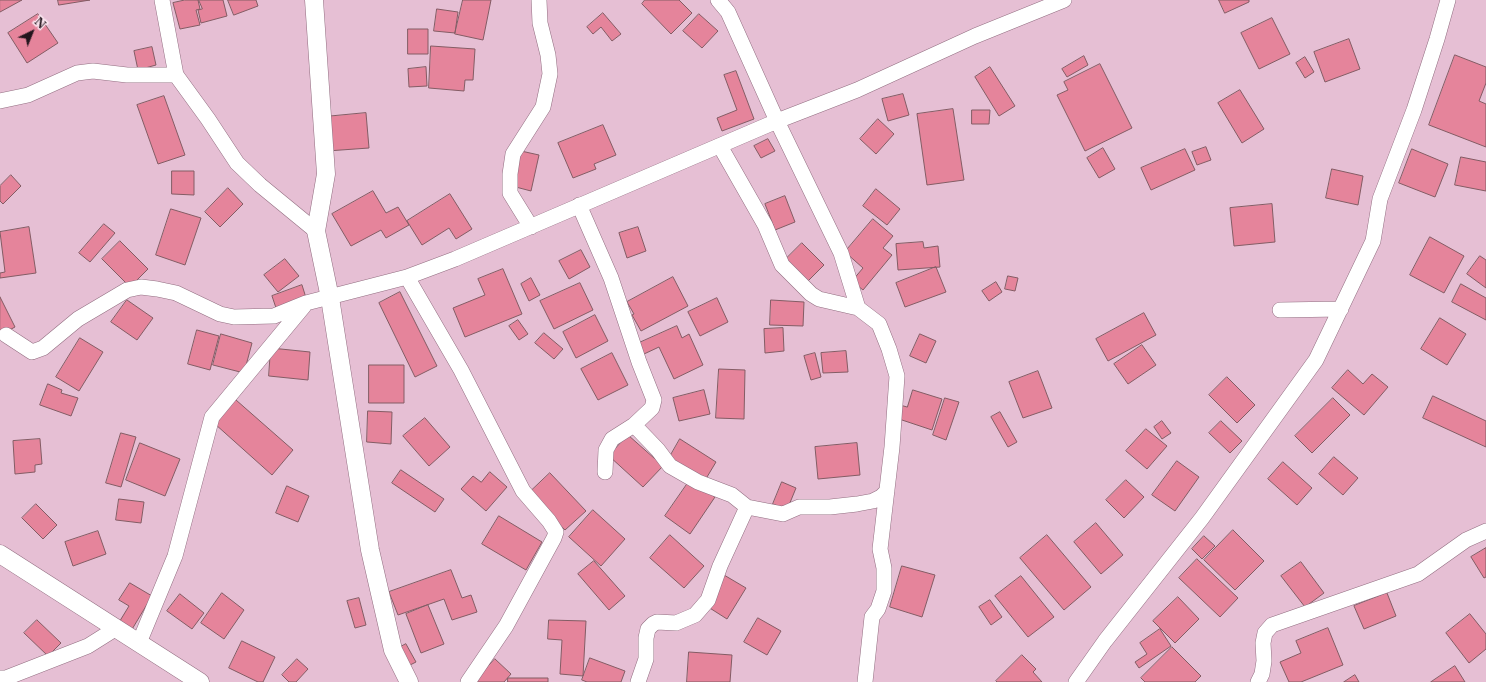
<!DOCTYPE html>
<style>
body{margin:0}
#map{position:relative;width:1486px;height:682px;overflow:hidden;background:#e6bfd4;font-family:"Libre Baskerville",serif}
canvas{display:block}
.north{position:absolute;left:12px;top:12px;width:40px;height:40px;-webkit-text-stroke:3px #fbe6f0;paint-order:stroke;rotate:43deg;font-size:11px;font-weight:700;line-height:16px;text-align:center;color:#22141c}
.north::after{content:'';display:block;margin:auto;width:14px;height:18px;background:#22141c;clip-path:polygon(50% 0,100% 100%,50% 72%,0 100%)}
</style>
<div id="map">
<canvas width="1486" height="682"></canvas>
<div class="north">N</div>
</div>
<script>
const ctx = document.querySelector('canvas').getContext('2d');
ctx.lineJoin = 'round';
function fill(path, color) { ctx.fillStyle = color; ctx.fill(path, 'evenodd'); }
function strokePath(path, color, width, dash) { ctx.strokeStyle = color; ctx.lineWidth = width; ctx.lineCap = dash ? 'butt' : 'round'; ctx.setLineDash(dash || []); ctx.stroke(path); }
const building = new Path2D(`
 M0,0H22L0,12Z
 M58,0H90L59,5Z
 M185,0H198L200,9L196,10L200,25L180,29L173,3Z
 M199,0H223L227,16L201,23L198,10L202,9Z
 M228,0H256L258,6L234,15Z
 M463,0H491L483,40L455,34Z
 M645,0H679L692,13L671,34L642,4Z
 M1219,0H1249V2L1225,13Z
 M437,9L458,12L455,33L434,31Z
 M603,13L621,34L612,41L601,27L593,34L587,27Z
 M38,14L58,43L27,63L8,33Z
 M699,14L718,31L702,48L683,31Z
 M1272,18L1290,54L1259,69L1241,33Z
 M408,29H428V54H408Z
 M1349,39L1360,69L1325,82L1314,52Z
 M431,46L475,49L473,80H465L464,91L429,88Z
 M152,47L156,65L138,70L134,51Z
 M1455,55L1486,67V83L1479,101L1486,104V147L1429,125Z
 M1084,56L1088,65L1067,77L1062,69Z
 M1305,57L1314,72L1305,78L1296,63Z
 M1100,64L1132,128L1085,151L1057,95L1068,90L1064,82Z
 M426,67L427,86L409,87L408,69Z
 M990,67L1015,106L999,116L975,77Z
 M736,71L754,119L722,131L717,118L737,110L724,75Z
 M1240,90L1264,129L1242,143L1218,103Z
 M903,94L909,115L888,121L882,99Z
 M164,96L185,155L158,164L137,105Z
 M953,109L964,180L927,185L917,114Z
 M972,110H990L989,124H972Z
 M366,113L369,148L327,151L324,117Z
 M878,119L894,134L876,154L860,139Z
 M603,125L616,155L594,164L596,169L573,178L558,143Z
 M768,139L775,151L761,158L754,146Z
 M1206,147L1211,160L1197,165L1192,152Z
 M1103,148L1115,169L1099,178L1087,158Z
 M1185,149L1195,170L1151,190L1141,168Z
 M1412,149L1448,164L1435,197L1399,183Z
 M521,151L539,155L531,191L512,186Z
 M1461,157L1486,162V191L1455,185Z
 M1332,169L1363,176L1358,205L1326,198Z
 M172,171H194V195L172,194Z
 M11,175L21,186L3,204L0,201V186Z
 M228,188L243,204L220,227L205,212Z
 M876,189L900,209L887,225L863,206Z
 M373,191L386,213L398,207L409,225L386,238L381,230L351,246L332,214Z
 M450,194L472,229L456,239L449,228L422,245L407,221Z
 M785,196L795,222L775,230L765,204Z
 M1272,204L1275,242L1234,246L1230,208Z
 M171,209L201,218L185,265L156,255Z
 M873,219L893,236L883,248L892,255L863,290L852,281L863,268L845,252Z
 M104,224L115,233L90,262L79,253Z
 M29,227L36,273L0,278V273L5,272L0,232Z
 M638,227L646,251L627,258L619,233Z
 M1430,237L1464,256L1444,293L1410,275Z
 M120,241L148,269L130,287L102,259Z
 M923,242L924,248L938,246L940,267L898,270L896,244Z
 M802,243L824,265L808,281L786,259Z
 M581,250L590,267L569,279L559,261Z
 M1480,256L1486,260V288L1467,274Z
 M285,259L299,276L278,292L264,275Z
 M936,267L946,292L905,307L896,283Z
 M503,269L522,314L465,337L453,308L485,295L478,279Z
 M1008,276L1018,278L1015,291L1005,289Z
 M673,277L688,306L641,331L632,315L634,314L627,302Z
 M531,278L540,295L529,301L521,284Z
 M996,282L1002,292L989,301L982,291Z
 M580,283L593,310L554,329L540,301Z
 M1461,284L1486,298V320L1452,302Z
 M302,285L307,301L277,311L272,296Z
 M400,292L437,366L415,377L379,303Z
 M0,297L15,327L0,335Z
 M717,298L728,322L700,336L688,312Z
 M127,300L153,318L137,340L111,322Z
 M771,300L804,302L803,326L770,325Z
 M1144,313L1156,335L1108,361L1096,339Z
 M595,315L608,341L576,358L563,332Z
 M1440,318L1466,334L1447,365L1421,349Z
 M518,320L528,334L519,340L509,326Z
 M677,326L682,338L689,334L703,365L674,379L659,347L644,354L639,343Z
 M783,328L784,351L765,353L764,329Z
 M197,330L219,336L210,370L188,364Z
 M544,333L563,349L554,359L535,343Z
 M221,334L252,343L244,373L213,365Z
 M920,334L936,341L926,363L910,356Z
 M80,338L103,352L79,391L56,377Z
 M1142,345L1156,365L1128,384L1114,364Z
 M271,348L310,352L308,380L269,376Z
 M846,351L848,372L823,373L821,353Z
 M612,353L628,385L598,400L581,369Z
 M815,353L821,377L811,380L804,356Z
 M369,365H404V403H369Z
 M719,369L745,370L744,419L716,418Z
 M1348,370L1363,384L1372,374L1388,387L1364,415L1332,388Z
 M1038,371L1052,408L1023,418L1009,382Z
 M1227,377L1255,405L1237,423L1209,395Z
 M48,384L62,390L61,393L78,398L71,416L40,405Z
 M704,390L710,414L679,421L673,398Z
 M913,390L942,399L932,430L896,418L900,405L907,407Z
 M1433,396L1486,421V447L1423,418Z
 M945,398L959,402L946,440L933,435Z
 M1333,398L1350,415L1312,453L1295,436Z
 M236,400L293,450L272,475L215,424Z
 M368,411L392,412L391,444L367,442Z
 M1000,412L1017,442L1008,447L991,417Z
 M425,418L450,447L429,466L403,436Z
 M1162,421L1171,433L1162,439L1154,427Z
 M1221,421L1242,441L1230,453L1209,433Z
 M1146,429L1167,446L1147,469L1126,451Z
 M121,433L136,437L121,487L106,483Z
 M628,435L663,466L643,487L609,456Z
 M40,439L42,464L35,465V472L15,474L13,441Z
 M680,439L716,462L704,482L668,460Z
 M140,443L180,459L165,496L126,480Z
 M857,443L860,475L818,479L815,447Z
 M1334,457L1358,478L1343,495L1319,474Z
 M1177,461L1199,477L1175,511L1152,495Z
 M1283,462L1312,488L1297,505L1268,479Z
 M401,470L444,499L435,512L392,483Z
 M490,472L507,487L486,511L461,489L473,476L481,482Z
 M550,473L586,511L565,530L529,493Z
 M690,480L715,497L690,534L665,516Z
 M1126,480L1144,497L1124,518L1106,500Z
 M782,482L796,488L787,510L773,504Z
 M287,486L309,496L298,522L276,513Z
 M119,499L144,502L141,523L116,520Z
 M36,504L57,525L43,539L22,518Z
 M593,510L625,539L601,566L569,537Z
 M499,516L542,542L526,570L482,544Z
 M1096,523L1123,555L1101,574L1074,542Z
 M1233,530L1264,561L1235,590L1204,560Z
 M98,531L106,554L73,566L65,542Z
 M670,535L704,566L684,588L650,558Z
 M1047,535L1091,587L1064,610L1020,558Z
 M1204,536L1215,546L1202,559L1192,549Z
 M1486,548V577L1484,578L1471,557Z
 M1197,559L1238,598L1220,617L1179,578Z
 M594,561L625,596L609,610L578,574Z
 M1301,562L1324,593L1305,607L1281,576Z
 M902,566L935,575L922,617L890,607Z
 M451,570L462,598L471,595L477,612L452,620L444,599L398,615L389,592Z
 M724,575L746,588L727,619L705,605Z
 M1021,576L1054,617L1028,637L995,596Z
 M130,583L152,596L131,631L118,624L129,606L119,600Z
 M222,593L244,610L224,639L201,623Z
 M1387,593L1396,616L1364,629L1354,606Z
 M180,594L204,613L192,629L167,611Z
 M1178,597L1199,619L1175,643L1153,621Z
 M359,598L366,625L355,628L347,601Z
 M990,600L1002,617L991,625L979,607Z
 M428,605L444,644L421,653L406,614Z
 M1470,614L1486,634V649L1469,663L1446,633Z
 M758,618L781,631L767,655L744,642Z
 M37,620L61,643L48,656L24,633Z
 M549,620L586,621L583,676L560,674L562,640L548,639Z
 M1328,628L1343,665L1301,682H1289L1280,662L1301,653L1296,641Z
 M1160,629L1171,646L1139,668L1135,662L1147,654L1140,643Z
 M242,641L275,657L263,682H258L229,668Z
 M406,644L416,662L406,667L397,649Z
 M1172,647L1201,676L1195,682H1145L1141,678Z
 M689,652L732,655L730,682H687Z
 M1022,655L1036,669L1033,672L1042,682H997L996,681Z
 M590,658L625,671L621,682H587L582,680Z
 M297,659L308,669L296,682H289L282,675Z
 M495,659L511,674L504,682H474Z
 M1455,666L1465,682H1431Z
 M1355,675L1359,682H1344Z
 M508,678H548V682H508Z`);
fill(building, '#e5849b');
strokePath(building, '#835c64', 1);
const minor = new Path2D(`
 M162,0L176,75L208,119L237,163L260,185L316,231
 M718,0L728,12L777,121L841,253L858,308
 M0,101L28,95L77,73L93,71L127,75H176
 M720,146L765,225L782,265L811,294L819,299L858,308L879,324L889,349L897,376L892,447L880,549L884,568V591L878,609L872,617L865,682
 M579,205L611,278L639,362L654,400L652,408L634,425L612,439L606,450L605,472
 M531,227L510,193V174L513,154L543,107L550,74L548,55L540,23L539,0
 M407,277L461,370L523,491L549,521L556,532L554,538L506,626L468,682
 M1280,310L1341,309
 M6,335L32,352L43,348L78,319L127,290L141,287L157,289L176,293L220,314L234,317L274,316L306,303L407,277L455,259L777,121L857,90L975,36L1064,0
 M634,425L658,450L670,466L698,482L732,495L747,507L783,514L799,507H830L857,504L873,501L881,497L887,491
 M139,643L175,556L212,417L304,306
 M0,678H6L88,646L115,629
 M638,682L646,659V638L648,629L653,624L657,622L676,623L695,615L708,600L720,566L747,507
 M1076,682L1105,641L1202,518L1316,360L1373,241L1380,199L1414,110L1437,39L1448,0
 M1258,682L1262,674L1264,661L1263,643L1265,633L1272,625L1418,574L1466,540L1486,531`);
const tertiary = new Path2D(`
 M314,0L326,174L316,231L330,298L370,550L393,650L409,682
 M0,554L200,682`);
strokePath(minor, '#926e81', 16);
strokePath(tertiary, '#926e81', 19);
strokePath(minor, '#fff', 15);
strokePath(tertiary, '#fff', 18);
</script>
